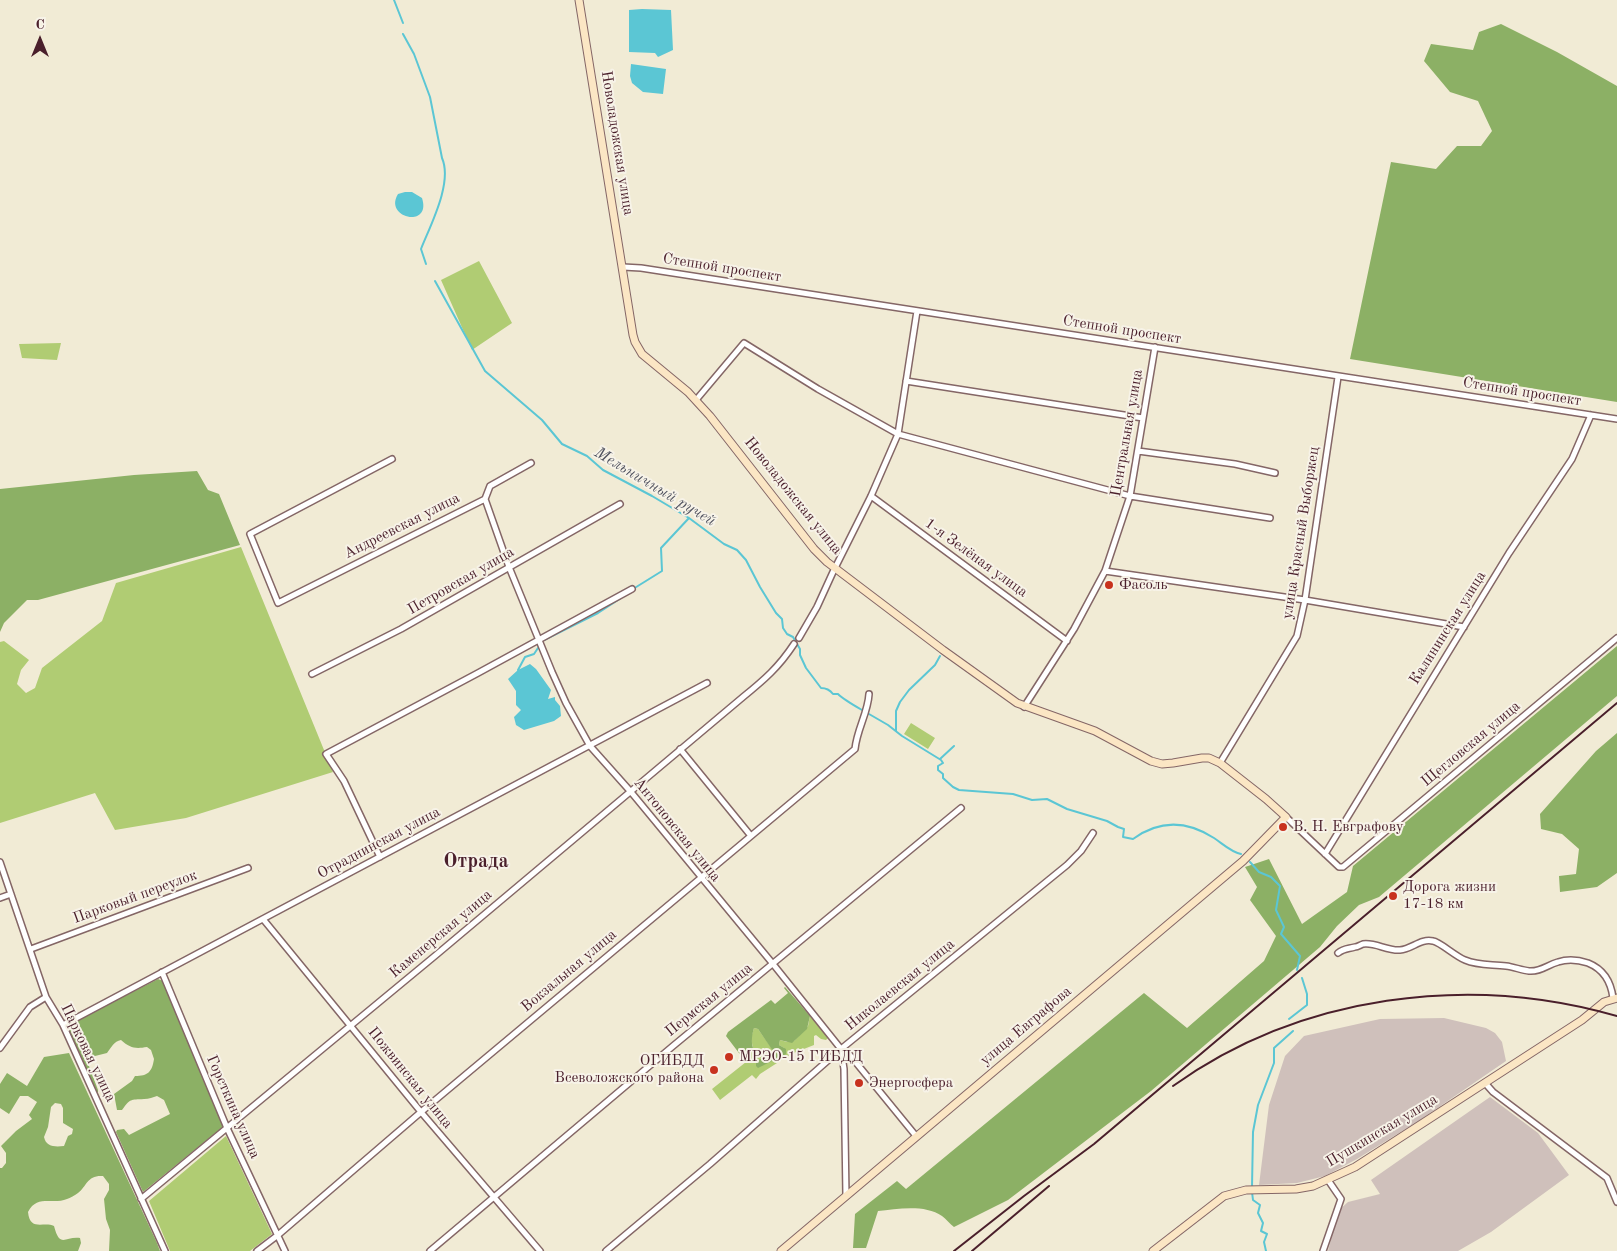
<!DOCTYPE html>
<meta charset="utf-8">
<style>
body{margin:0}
#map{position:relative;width:1617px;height:1251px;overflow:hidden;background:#f1ebd5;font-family:"Old Standard TT",serif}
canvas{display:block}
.north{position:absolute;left:15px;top:15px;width:50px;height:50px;-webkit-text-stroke:4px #f7f3e8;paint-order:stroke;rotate:0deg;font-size:14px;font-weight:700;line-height:20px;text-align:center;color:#4a1f2b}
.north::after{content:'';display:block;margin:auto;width:18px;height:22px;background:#4a1f2b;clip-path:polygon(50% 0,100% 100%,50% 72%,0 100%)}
</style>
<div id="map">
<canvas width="1617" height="1251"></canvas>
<div class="north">С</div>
</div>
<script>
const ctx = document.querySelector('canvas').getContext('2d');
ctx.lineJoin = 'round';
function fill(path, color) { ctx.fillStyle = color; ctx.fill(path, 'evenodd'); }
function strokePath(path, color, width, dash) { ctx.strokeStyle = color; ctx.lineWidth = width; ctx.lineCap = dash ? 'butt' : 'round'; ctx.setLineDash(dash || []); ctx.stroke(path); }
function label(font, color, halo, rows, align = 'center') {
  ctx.font = font + ' "Old Standard TT",serif'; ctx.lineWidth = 4; ctx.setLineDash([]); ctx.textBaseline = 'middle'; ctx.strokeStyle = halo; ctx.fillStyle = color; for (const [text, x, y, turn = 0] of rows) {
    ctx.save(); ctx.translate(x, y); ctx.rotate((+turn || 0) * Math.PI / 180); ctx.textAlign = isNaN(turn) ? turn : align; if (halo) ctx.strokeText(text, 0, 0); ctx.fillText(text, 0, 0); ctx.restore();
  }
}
fill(new Path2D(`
 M1444,1018L1486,1028L1495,1033L1502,1042L1506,1061L1420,1120L1357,1159L1325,1176L1297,1183L1259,1185L1269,1105L1285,1056L1304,1036L1380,1019Z
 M1490,1097L1538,1133L1569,1175L1491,1232L1458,1251H1328L1338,1211L1348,1202L1380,1194L1371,1180Z`), '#cfc0bb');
fill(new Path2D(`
 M479,261L512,323L472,350L441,280Z
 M61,343L57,360L22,358L19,344Z
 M241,547L333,772L186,818L115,830L95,793L0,823V642L4,641L29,660L21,670L17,684L26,693L35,688L42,668L102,621L116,583Z
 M911,723L935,738L928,749L904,734Z
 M810,1016L828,1038L826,1040L821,1039L816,1035L814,1036V1045L791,1054L760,1074L756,1079L752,1075L720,1100L712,1089L746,1062L742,1057L753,1048L751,1038L754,1028L758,1029L773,1050L771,1055L761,1058L775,1060L784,1056V1048L779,1045L780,1040L787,1042L794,1041L808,1026Z
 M226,1136L272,1234L250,1251H170L149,1201Z`), '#b0cc73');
fill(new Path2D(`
 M1501,24L1557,52L1617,86V402L1350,359L1391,162L1436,169L1457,146H1481L1492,131L1478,101L1450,92L1424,61L1431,44L1473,50L1479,32Z
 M197,471L208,490L219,494L240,545L38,600H27L4,623L0,632V489L134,475Z
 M1617,646V696L1379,897L1359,905L1337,926L1320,947L1151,1091L1008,1200L954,1227C950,1224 946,1219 942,1216C925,1204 897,1209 878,1211L866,1248H853L855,1214L897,1181L906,1189L1144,993L1187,1028L1264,961L1276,936L1250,900L1257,887L1245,867L1269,859L1302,924L1347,892L1353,866Z
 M1617,733V873L1597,887L1560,892L1559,876L1576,874L1579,849L1562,834L1541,829L1540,814L1596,751Z
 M158,979L163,981L224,1126L143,1192L116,1132L117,1130L124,1129L129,1135L170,1114L164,1100L157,1096C153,1097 149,1099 144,1099C130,1100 131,1098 122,1110H117L114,1094L132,1081L135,1076C148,1076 152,1072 154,1059L151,1050L147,1047C135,1049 130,1048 121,1040C114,1041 111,1048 107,1053L95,1056L89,1066L98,1090V1092H95L66,1026Z
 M785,987L810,1016L807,1029L792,1043L780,1040L779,1045L786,1049V1054L758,1068L756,1066V1061L771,1055L773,1051L758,1029L754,1028C752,1035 751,1041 753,1048L742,1057L726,1036L728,1032L771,1000L775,1004L788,993L784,988Z
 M69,1053L157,1243L160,1251H109L110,1230L106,1219L104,1199L109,1190V1184L103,1176C87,1175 87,1186 78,1193C75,1195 70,1198 67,1199C53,1205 37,1194 28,1212C30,1232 44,1221 54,1226C60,1249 65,1236 80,1238L81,1243L78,1251H0V1168H2L6,1163V1153L1,1146L16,1131L32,1119L29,1115L37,1102L28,1096H20L9,1114L0,1108V1084L7,1073L27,1086L44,1057ZM55,1103L61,1104L63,1108V1123L73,1129L72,1134L68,1136L64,1146C55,1147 46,1147 44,1137L48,1127L51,1107Z`), '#8cb065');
fill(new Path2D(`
 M642,9L671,10L673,50L658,57L655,53L629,52V10Z
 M631,64L666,69L663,94L643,92L632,83L630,76Z
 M405,192H412L422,198C432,229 383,218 398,194Z
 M530,664L536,669L551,690L548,699L555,697V700L560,706L561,716L554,721L524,730L516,725L514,717L521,710L516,705V691L508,679L518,670Z`), '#5bc6d4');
strokePath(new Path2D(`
 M394,0L403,23
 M403,34L414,54L430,97L442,158C453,183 430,226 421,249L426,264
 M435,281L485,371L542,420L562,444L587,456L603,470L652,496L689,518L724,544L737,550L746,560L760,587L776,613L782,619L783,628L787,634L793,637L800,649V655L806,668L821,688C827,688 830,690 833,694H838C843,699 855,706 862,710
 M633,589L662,571L661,548L689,518
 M544,640L598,613L621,598
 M518,670L525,657L534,654L538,648
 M869,714L888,725L902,736L941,760L943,763L938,766V770L943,774V778L953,787L959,790L1013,794L1032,800L1047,799L1067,809L1107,821L1118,827L1124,829L1123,837L1133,839C1159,820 1186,820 1214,838C1223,844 1231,852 1241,854
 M896,731V711L900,702L909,690L935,665L940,656
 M940,759L954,746
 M1250,862L1259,872L1271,877L1280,886L1276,910L1284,927L1281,934L1300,956L1297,970
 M1289,1019L1307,1005V994L1302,978
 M1252,1187L1253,1132L1258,1105L1274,1063V1048L1293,1031
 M1252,1192L1253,1200L1260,1205L1258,1213L1263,1223L1261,1231L1267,1234L1264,1242L1266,1251`), '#5bc6d4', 2);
const street = new Path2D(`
 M623,267L641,268L1617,419
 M906,381L1143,418
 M696,400L744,343L818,389L898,434L1130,496L1270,518
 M1138,451L1235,464L1275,473
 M392,459L250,534L278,603L485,499L490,486L531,463
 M871,496L1067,641
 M485,499L509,567L552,672L566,703L590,746L631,792L773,964L841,1049L849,1054L916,1136
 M1105,571L1305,600L1464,627
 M799,638L817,607L833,572L871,496L898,434L917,311
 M312,674L401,629L620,504
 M1024,707L1074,629L1105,571L1130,496L1155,347
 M680,749L751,836
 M1220,763L1297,636L1305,600L1338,377
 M1286,817L1339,867H1343L1617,638
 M1325,854L1509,553L1572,459L1591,415
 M380,857L344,781L326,754L478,673L632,589
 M0,862L46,997L63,1025L165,1251
 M0,898L11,894
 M263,919L421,1112L540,1251
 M31,949L248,868
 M1338,953C1344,948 1348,949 1355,947C1358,947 1360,945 1363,944C1375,942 1387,951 1400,950C1412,949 1421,938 1433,941C1440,942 1455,956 1465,960C1479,966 1492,964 1506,966C1514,967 1521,970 1529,971C1541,972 1547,965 1558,962C1567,959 1579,960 1588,963C1603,969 1611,982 1613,998
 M162,972L227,1128L285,1251
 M63,1025L707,683
 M0,1048L30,1007L46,997
 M841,1050L844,1069L846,1196
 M1485,1083L1493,1092L1607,1178L1617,1202
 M141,1199L436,955L743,697C764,680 779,667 794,644
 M257,1251L278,1235L421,1112L855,749C857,729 868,713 869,694
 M430,1251L673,1046L961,808
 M606,1251L710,1164L841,1049L1067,865L1081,851L1093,833
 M1323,1251L1341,1199L1328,1180`);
const secondary = new Path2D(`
 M579,0L633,335L635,342L642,354L688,392L710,416L814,549L827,562L943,650L1017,703L1095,731L1151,761L1162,764L1173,763L1202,758H1209L1220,763L1266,799L1286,817L1243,861L781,1251
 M1153,1251L1224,1196L1246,1190L1296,1189L1313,1186L1355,1167L1582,1020L1604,1002L1617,998`);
strokePath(street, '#846666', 8);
strokePath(secondary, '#846666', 9);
strokePath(street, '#fff', 5);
strokePath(secondary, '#fbe6c4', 7);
strokePath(new Path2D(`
 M1173,1086C1300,995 1468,973 1617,1016
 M954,1251L1024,1196L1094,1144L1617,703
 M972,1251L1049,1186`), '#4a1f2b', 2);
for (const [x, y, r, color] of [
 [1109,585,5,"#c8321e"],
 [1283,827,5,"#c8321e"],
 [1393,896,5,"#c8321e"],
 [729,1057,5,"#c8321e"],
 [714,1070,5,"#c8321e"],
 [859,1083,5,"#c8321e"]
]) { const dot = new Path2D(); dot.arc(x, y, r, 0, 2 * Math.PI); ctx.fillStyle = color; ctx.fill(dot); strokePath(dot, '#f7f3e8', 2); }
label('15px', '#4a1f2b', '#f7f3e8', [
 ["Новоладожская улица",617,143,81],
 ["Степной проспект",722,268,9],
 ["Степной проспект",1122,330,9],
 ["Степной проспект",1522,392,9],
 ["Центральная улица",1127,433,-80],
 ["Новоладожская улица",793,496,51],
 ["Андреевская улица",402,526,-27],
 ["улица Красный Выборжец",1301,533,-81],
 ["1-я Зелёная улица",976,558,36],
 ["Петровская улица",461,581,-30],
 ["Калининская улица",1448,628,-58],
 ["Щегловская улица",1471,744,-40],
 ["Антоновская улица",677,830,51],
 ["Отраднинская улица",379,843,-28],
 ["Парковый переулок",135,897,-20],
 ["Каменерская улица",441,934,-40],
 ["Вокзальная улица",569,971,-40],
 ["Николаевская улица",900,985,-39],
 ["Пермская улица",709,1000,-39],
 ["улица Евграфова",1026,1026,-40],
 ["Парковая улица",88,1053,64],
 ["Пожвинская улица",410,1078,51],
 ["Горсткина улица",233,1107,66],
 ["Пушкинская улица",1382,1131,-31]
]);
label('15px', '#4a1f2b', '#f7f3e8', [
 ["Фасоль",1119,585],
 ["В. Н. Евграфову",1293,827],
 ["Дорога жизни",1403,887],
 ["17-18 км",1403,904],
 ["МРЭО-15 ГИБДД",739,1057],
 ["ОГИБДД",704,1061,"right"],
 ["Всеволожского района",704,1078,"right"],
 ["Энергосфера",869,1083]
], 'left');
label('italic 16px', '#4f515e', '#f7f3e8', [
 ["Мельничный ручей",655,487,31]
]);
label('bold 20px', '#4a1f2b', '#f7f3e8', [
 ["Отрада",476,862]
]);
</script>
